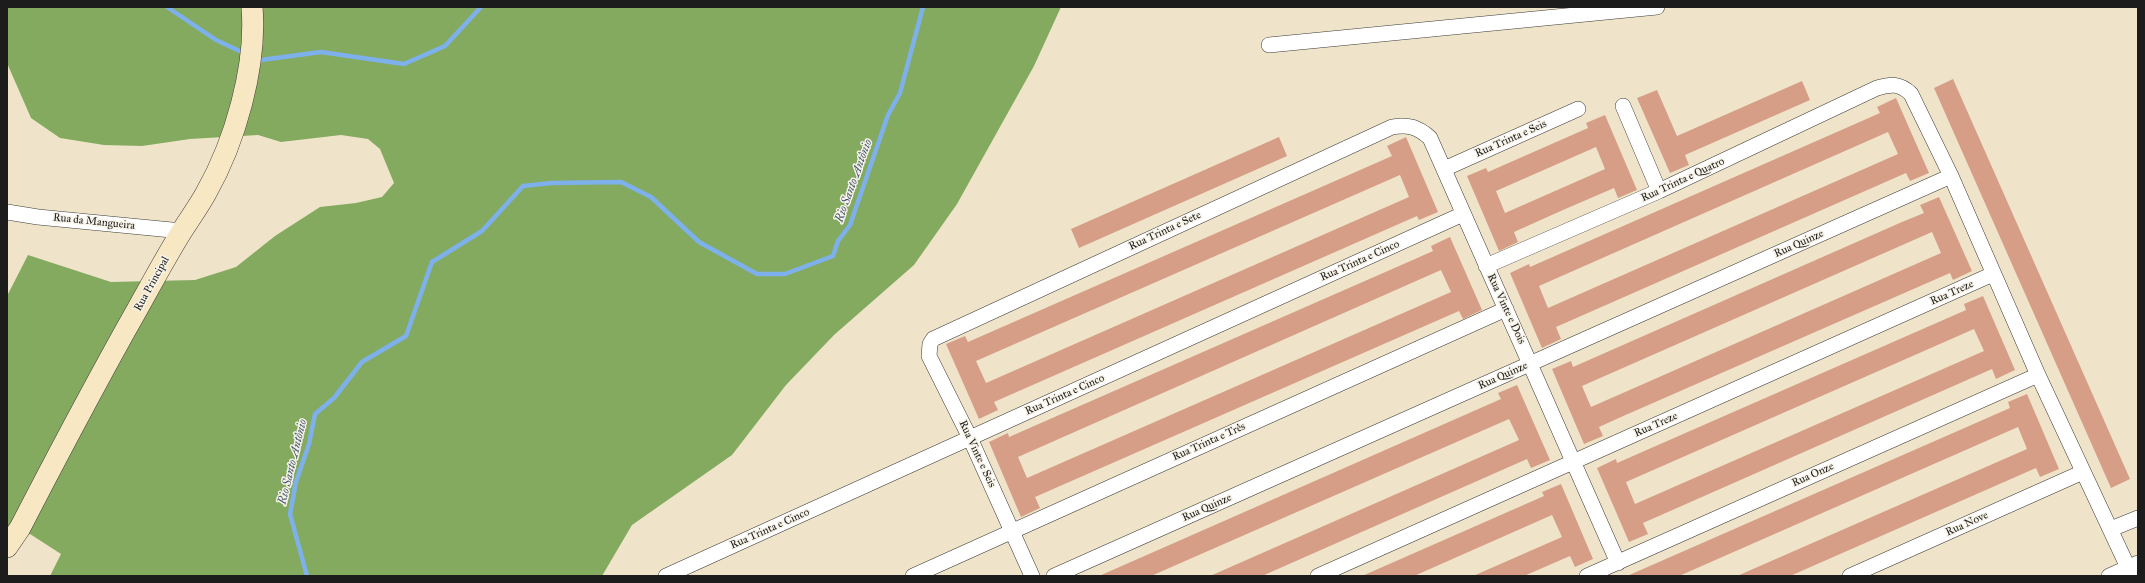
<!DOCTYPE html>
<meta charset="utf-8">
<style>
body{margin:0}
#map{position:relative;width:2145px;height:583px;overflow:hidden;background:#efe4c9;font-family:"IM FELL Great Primer",serif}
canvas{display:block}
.frame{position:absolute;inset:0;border:8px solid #1c1c1c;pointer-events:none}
</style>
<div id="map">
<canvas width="2145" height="583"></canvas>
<div class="frame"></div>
</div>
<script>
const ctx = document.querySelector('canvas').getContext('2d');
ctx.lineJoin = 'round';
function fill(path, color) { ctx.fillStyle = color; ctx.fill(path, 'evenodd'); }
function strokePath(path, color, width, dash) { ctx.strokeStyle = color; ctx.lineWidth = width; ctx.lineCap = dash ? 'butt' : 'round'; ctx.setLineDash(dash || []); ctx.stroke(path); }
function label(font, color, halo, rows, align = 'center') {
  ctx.font = font + ' "IM FELL Great Primer",serif'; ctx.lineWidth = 3; ctx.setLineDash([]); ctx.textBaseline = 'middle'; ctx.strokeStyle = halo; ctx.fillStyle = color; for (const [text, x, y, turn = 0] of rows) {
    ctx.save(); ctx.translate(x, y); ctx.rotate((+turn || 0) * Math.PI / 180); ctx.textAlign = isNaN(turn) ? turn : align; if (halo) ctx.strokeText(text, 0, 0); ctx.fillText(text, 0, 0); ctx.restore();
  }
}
fill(new Path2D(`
 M7,7H1061L1034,66L957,204L914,265L834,335L786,385L732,455L632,525L602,576H50L61,554L30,534L7,545V296L28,255L111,282L195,280L236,267L275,236L320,207L356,203L382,197L394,183L380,149L368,139L341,135L281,142L258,135L190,139L142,146L104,145L60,138L31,118L7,63Z`), '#84aa60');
strokePath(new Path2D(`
 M167,7L216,40L246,54
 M257,58L261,60L321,52L404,64L445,46L481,7
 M307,576L290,514L296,482L309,444L315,414L334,398L362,362L406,336L432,262L482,231L523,186L551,183L621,182L651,197L699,242L757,274H785L833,256L838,241L850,225L888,115L900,93L923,7`), '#7eb1eb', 4.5);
fill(new Path2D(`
 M1953,79L2130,479L2111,488L1934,88Z
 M1802,81L1810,100L1685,155L1689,165L1670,173L1637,98L1657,90L1677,136Z
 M1896,98L1929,173L1910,181L1906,173L1556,327L1561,339L1542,348L1510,273L1529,264L1530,267L1880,113L1877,107ZM1888,132L1898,154L1548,308L1539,286Z
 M1605,115L1637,190L1618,198L1614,188L1563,210L1514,232L1518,242L1499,251L1467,176L1486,168L1488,172L1588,128L1586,123ZM1596,147L1605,169L1505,213L1496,191Z
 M1279,137L1287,156L1079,248L1071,229Z
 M1406,137L1438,212L1419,220L1417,216L994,402L998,410L979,419L946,344L965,336L968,342L1392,156L1387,146ZM1400,175L1409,197L986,383L976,361Z
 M1939,197L1972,271L1953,280L1950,273L1621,417L1599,427L1603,436L1584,444L1552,369L1571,361L1573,367L1902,222L1924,213L1920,205ZM1932,232L1941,253L1591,407L1582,386Z
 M1450,237L1482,310L1463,319L1459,311L1035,497L1040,508L1021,517L989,442L1008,433L1009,437L1415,259L1433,251L1431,246ZM1441,270L1451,292L1027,478L1018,457Z
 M1983,296L2015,370L1996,379L1992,369L1677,508L1643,523L1648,534L1629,542L1597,468L1616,459L1617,463L1966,310L1964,304ZM1974,329L1984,351L1635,504L1626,482Z
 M1517,385L1550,460L1531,468L1527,459L1262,576H1210L1519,440L1509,419L1151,576H1099L1501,399L1498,393Z
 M2027,394L2059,469L2040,477L2036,468L1790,576H1737L2027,449L2018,427L1679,576H1627L2010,408L2008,402Z
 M1561,484L1593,559L1575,567L1570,556L1524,576H1473L1562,537L1552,515L1414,576H1362L1544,496L1542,492Z`), '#d79e87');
const street = new Path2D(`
 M1269,45L1657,7
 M1623,106L1659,191
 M1444,169L1578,109
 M7,212L38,217L182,231
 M1486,266L1659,191L1877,88C1891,84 1900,83 1911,94L1951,176L2038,375L2132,576
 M2111,529L2138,518
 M666,576L1463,214
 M913,576L1506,309
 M1032,576L970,438L929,356L930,344L933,339L1392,127C1408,124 1418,127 1430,138L1618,563
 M1054,576L1951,176
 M1318,576L1993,274
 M1587,576L2038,375
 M1850,576L2083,472
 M2109,576L2138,563`);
const secondary = new Path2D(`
 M7,547L20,528C54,462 89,396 125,331C144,298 162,263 182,231C190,218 199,206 206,193C235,142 257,66 252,7`);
strokePath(street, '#3c3a36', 16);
strokePath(secondary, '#3c3a36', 22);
strokePath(street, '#fff', 15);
strokePath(secondary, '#f7e8c3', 21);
label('11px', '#1c1c1c', '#f7f3e8', [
 ["Rua Trinta e Seis",1511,139,-24],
 ["Rua Trinta e Quatro",1683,180,-25],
 ["Rua da Mangueira",94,222,6],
 ["Rua Trinta e Sete",1165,231,-25],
 ["Rua Quinze",1799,244,-24],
 ["Rua Trinta e Cinco",1360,261,-24],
 ["Rua Principal",152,284,-61],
 ["Rua Treze",1952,293,-24],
 ["Rua Vinte e Dois",1506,309,65],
 ["Rua Quinze",1503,376,-24],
 ["Rua Trinta e Cinco",1065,395,-24],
 ["Rua Treze",1656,425,-24],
 ["Rua Trinta e Três",1209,442,-24],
 ["Rua Vinte e Seis",977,454,65],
 ["Rua Onze",1813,475,-24],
 ["Rua Quinze",1207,508,-24],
 ["Rua Nove",1967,524,-24],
 ["Rua Trinta e Cinco",770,529,-24]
]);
label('italic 12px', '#43586f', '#f7f3e8', [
 ["Rio Santo Antônio",854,181,-70],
 ["Rio Santo Antônio",293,462,-76]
]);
</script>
